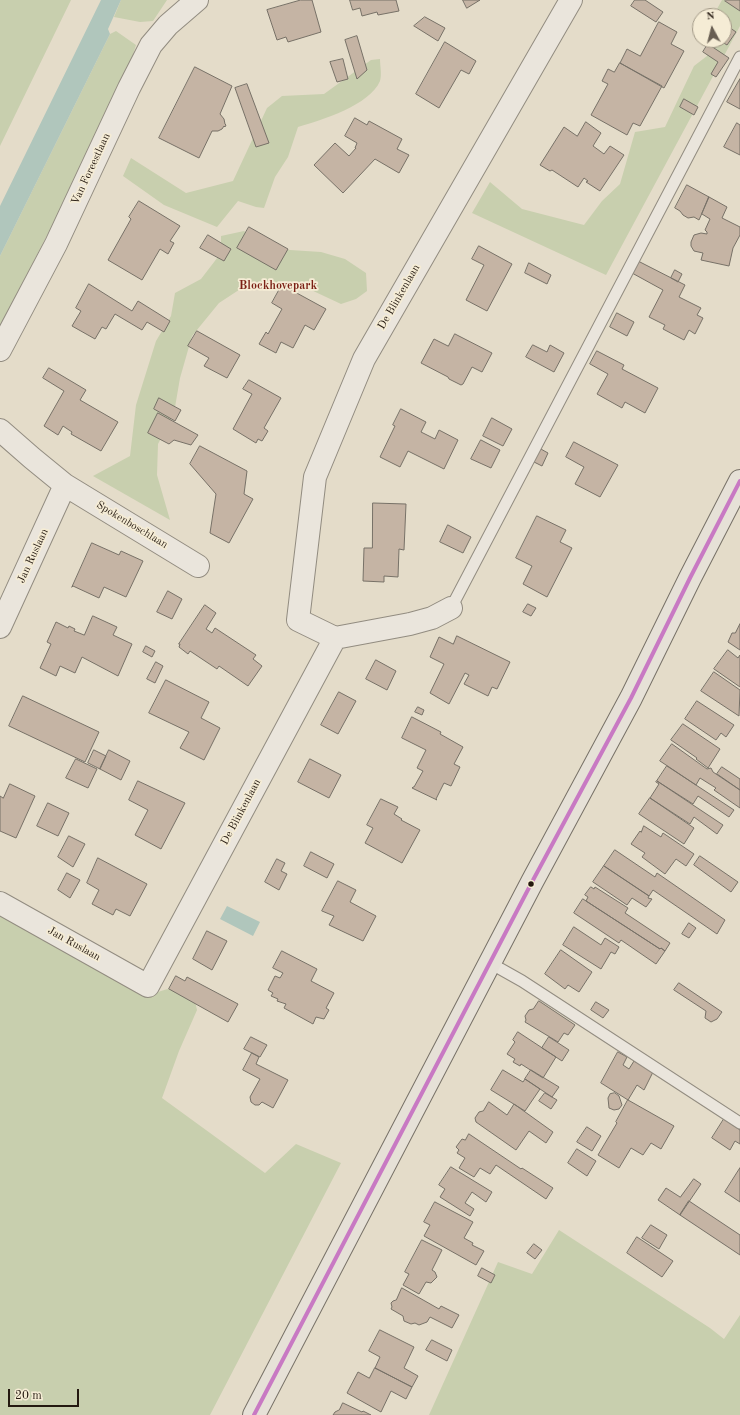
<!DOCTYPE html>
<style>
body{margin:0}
#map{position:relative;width:740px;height:1415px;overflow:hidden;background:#e4dcc9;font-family:"Old Standard TT",serif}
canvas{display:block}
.north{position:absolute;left:692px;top:8px;width:40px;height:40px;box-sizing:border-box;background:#f5ecd5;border:1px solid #a19886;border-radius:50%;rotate:353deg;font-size:11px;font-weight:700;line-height:16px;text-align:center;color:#241910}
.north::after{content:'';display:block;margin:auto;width:14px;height:18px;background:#675d51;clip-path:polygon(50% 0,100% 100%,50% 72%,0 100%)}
.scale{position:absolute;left:8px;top:1389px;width:71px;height:18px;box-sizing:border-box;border:2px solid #241910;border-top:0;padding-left:5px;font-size:12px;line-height:14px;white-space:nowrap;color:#241910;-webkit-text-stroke:3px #f5ecd5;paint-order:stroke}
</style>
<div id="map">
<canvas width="740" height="1415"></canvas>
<div class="north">N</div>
<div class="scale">20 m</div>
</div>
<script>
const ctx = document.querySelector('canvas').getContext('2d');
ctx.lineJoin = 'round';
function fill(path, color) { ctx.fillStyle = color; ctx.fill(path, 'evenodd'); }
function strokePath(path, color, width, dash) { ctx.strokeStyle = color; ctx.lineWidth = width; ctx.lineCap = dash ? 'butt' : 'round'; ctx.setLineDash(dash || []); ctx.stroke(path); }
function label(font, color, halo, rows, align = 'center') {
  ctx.font = font + ' "Old Standard TT",serif'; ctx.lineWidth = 3.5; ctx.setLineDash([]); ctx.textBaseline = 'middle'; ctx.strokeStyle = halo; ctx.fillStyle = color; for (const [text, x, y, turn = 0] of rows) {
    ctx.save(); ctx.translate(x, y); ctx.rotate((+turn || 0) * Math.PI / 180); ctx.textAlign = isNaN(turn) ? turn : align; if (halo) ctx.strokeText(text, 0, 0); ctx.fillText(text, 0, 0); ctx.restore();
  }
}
fill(new Path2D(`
 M0,0H71L0,146Z
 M121,0H167L153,21L140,22L114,17Z
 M722,0H740V26L606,275L472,213L490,182L522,209L584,225L602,201L620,184L635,132L665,127L694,66L707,56V40H724V16H713Z
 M116,31L136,45L131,61L60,210L0,327V256L110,34Z
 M380,59C380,65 382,75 380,81C370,105 322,120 298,127L288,157L275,177L264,208L256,207L238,201L217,227L164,205L123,176L131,158L186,193L233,181L267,108L282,96L324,94L371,60Z
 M244,231L261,245L290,250L321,252L345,259L366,273L367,291L356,299L341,304L309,289L299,282L248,284L219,303L192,336L180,378L174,413L158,444L157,475L170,520L93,476L130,456L136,405L156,341L171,316L175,293L201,279L221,253V236Z
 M0,913L151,995C173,986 173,986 194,997L197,1010L179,1051L162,1098L265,1173L296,1144L341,1163L210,1415H0Z
 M559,1230L710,1328L724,1339L740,1315V1415H429L498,1262L532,1274Z`), '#c8cfae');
fill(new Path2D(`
 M101,0H121L108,29L110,34L0,256V206Z
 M227,906L260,922L253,936L220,919Z`), '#b0c6bc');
const building = new Path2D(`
 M301,0H312L321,32L288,42L286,37L277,40L267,10Z
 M350,0H396L399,11L378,15L377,12L362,16L360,8L353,10Z
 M463,0H480L467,8Z
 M635,0H645L663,12L656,22L631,6Z
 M726,0H740V11L725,1Z
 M425,17L445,28L438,41L414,26Z
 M659,22L677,32L671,44L684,51L664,88L620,63L627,49L640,56Z
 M726,25L736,32L727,45L719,40H724V28Z
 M357,36L367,70L357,79L345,40Z
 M445,42L476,61L469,74L461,70L439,108L416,94Z
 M708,44L729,58L716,77L711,74L718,62L703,52Z
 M343,59L348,79L337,82L330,62Z
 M620,63L662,86L640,126L633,123L627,135L591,115L608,84L602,81L608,69L614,72Z
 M195,67L232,86L220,114L224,119L225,124L226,125L225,127L224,126L222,129L218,131H212L199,158L159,138Z
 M740,79V109L727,102Z
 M247,84L269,143L256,147L235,88Z
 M684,99L698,107L694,115L680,107Z
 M355,118L367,125L369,121L402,139L397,149L409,155L399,173L375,159L343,193L314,165L335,143L349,156L356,148H355L357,143L345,136Z
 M586,122L601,133L593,146L604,154L610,146L624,155L600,191L586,182L588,181L584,178L578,187L552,170L550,171L540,165L564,127L577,136Z
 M737,123L740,125V155L724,147Z
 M687,185L709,197L699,220L694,217L688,218L683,215L680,211L675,208Z
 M709,197L727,207L722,218L740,227V235L733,248L729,266L701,260L703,253L694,251L691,246V242L694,235L701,233L707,234V232L705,230L710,219L702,214Z
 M139,201L180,226L170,241L174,243L168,254L160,249L142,280L108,260L131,219L129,217Z
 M249,227L288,249L276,270L237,248Z
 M208,235L231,249L224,261L200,248Z
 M479,246L512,264L487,311L466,300L484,265L472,259Z
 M638,261L685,285L679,297L701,308L697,315L703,318L695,334L689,330L684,340L663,329L665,325L649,317L663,290L632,273Z
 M529,263L551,275L547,284L525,273Z
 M675,270L682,274L678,282L671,278Z
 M89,284L132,311L138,301L170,321L164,332L147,322L142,330L115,314L106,329L102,327L95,339L72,326L81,311L76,308Z
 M282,285L326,309L314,330L305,325L293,348L281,342L276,353L259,344L266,332L268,334L282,309L272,303Z
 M617,313L634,322L627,336L610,327Z
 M197,331L240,355L227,378L204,366L209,358L188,346Z
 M455,334L492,353L482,372L472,367L463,384L461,385L449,379L448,377L421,363L434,339L448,346Z
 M533,345L547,352L550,345L564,353L554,372L526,357Z
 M597,351L624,365L622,369L658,388L645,413L625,402L622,408L597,394L608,374L590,364Z
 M49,368L86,390L80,400L118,422L101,451L71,434L72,432L63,426L58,435L44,426L64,391L43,378Z
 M249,380L281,398L264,428L268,431L262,441L258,439L256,443L233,429L252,394L243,389Z
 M159,398L181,410L175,421L154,409Z
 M401,409L426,422L421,432L435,439L439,430L458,440L444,469L408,451L400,467L380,457L395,426L393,425Z
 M158,413L198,435L191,445L174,440L169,444L148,433Z
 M492,418L512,429L503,446L483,436Z
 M481,440L500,450L491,468L471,459Z
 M574,442L618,465L600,497L575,484L584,467L566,457Z
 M200,446L247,471L244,494L253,499L229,543L210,533L216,494L190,464Z
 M539,448L548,453L542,466L532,461Z
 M373,503L406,504L404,550L399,549L398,577L384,576V582L363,581L364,548H372Z
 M537,516L566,530L560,542L572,548L547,597L523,584L532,566L516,558Z
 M448,525L471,537L463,553L440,542Z
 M92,543L119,555L121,551L143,561L126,597L104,587L99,598L73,586L72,587Z
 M168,591L182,599L172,619L157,612Z
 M528,604L536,608L531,616L523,612Z
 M205,605L216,613L206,629L212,633L215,628L256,655L253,659L262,666L248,686L219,666L217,669L190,651L188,654L179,647L180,644H179Z
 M93,616L117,627L113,635L132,644L118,676L82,657L75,673L60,666L56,676L40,668L51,644L47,642L56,622L68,628L69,626L75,629L74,631L84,635Z
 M740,624V650L728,642L732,633H735Z
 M457,636L510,662L497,689L492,687L488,696L464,684L469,675L465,673L449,704L430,693L444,664L430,657L439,637L453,644Z
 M146,646L155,651L152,657L143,652Z
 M728,650L738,658L740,655V687L714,669Z
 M376,660L396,671L387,690L366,679Z
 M156,662L163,666L155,683L147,679Z
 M714,672L740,690L739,716L701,691Z
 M166,680L209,702L201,718L220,728L204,760L180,748L189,732L149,713Z
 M339,692L356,701L338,734L321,725Z
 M23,696L99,732L85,762L9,726Z
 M697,701L734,725L726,737L721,733L716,740L685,719Z
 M418,707L424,710L422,715L415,712Z
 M412,717L441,732L440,734L463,747L454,764L460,767L451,786L444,783L436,799L437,800L412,788L413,787H414L423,771L417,768L426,750L402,738Z
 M683,724L720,749L708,768L696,759L697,758L671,740Z
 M672,744L707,769L711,768L713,772L740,790V808L714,790L716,788L700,778L696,785L660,761Z
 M94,750L106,756L100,769L88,763Z
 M109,750L130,761L121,780L100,769Z
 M76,759L97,769L88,788L66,778Z
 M310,759L341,775L329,798L298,782Z
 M667,766L734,810L729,817L698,796L693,804L657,781Z
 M722,767L740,779V790L717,774Z
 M138,781L185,803L161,849L135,835L148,810L129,800Z
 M657,781L723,825L717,834L694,817L690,824L650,798L659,784L656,782Z
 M10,784L35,796L16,838L0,831V796L3,798Z
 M650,798L694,828L684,844L639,814Z
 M381,799L398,807L394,814L402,819L401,820L420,830L402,863L365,843L373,828L367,825Z
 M48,803L69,813L58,836L37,826Z
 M644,826L661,837L663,833L694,854L686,866L676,859L665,874L642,857L645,853L631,844L640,831L641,832Z
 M69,836L85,844L73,867L58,857Z
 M615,850L655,877L657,873L725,920L717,934L653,890L649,896L604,866Z
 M311,852L334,864L327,878L304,866Z
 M700,856L738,882L731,892L694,865Z
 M98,858L147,884L130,916L116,909L113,915L92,904L99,890L87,883Z
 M277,859L285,863L281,871L287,874L279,890L265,882Z
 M604,866L649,896L648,898L652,899L646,907L632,898L627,905L593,882Z
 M67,873L80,880L70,898L58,890Z
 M338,881L356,890L350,902L376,916L363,941L329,925L334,916L322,911Z
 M591,887L594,889L595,887L628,908L625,913L670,943L665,951L661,948L660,949L586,901L588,897L585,895Z
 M583,899L660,949L661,948L665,951L656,964L621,940L619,943L574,913Z
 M689,923L696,928L689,938L682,934Z
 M574,927L601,945L605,938L619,947L615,954L611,952L601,969L563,945Z
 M207,931L227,941L212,970L193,959Z
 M561,950L592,972L579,992L568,985L565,989L545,974Z
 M282,951L317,969L311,981L334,993L326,1008L329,1010L324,1019L316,1017L313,1024L284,1008L286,1004L277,1001L278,999L271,996L273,993L268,990L275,976L280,978L283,973L273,968Z
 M176,976L185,981L187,977L238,1004L228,1022L169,989Z
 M679,983L722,1012L717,1019L711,1022L705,1018L706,1011L674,990Z
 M539,1001L575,1025L568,1035L564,1033L558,1042L525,1022L526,1020L525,1016L529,1010L533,1009Z
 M596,1002L609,1010L603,1018L591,1010Z
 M518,1032L556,1057L543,1078L521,1064L520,1066L513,1062L515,1059L507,1054L515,1042L513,1040Z
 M251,1037L267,1045L260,1057L244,1049Z
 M549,1037L569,1050L562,1061L542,1048Z
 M618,1052L627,1057L623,1065L629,1069L634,1061L653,1072L644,1090L637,1085L628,1100L601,1083Z
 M252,1053L259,1057L256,1064L288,1080L273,1108L262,1102L259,1105H255L251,1102L250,1097L260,1079L243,1070Z
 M503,1070L523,1082L525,1079L540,1089L525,1111L491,1090Z
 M531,1070L559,1087L552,1097L525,1079Z
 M545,1093L557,1100L551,1109L539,1101Z
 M615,1093L619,1096L622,1105L619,1109L614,1110L609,1108L608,1098L610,1094Z
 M628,1100L674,1126L661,1149L651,1143L643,1155L631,1148L619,1168L598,1155L617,1123L616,1122Z
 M489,1102L507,1115L514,1104L553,1132L546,1143L529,1131L516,1150L476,1122L475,1118L479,1112L483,1111Z
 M724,1119L740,1130V1144L735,1141L730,1150L712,1138Z
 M587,1127L601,1136L592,1151L577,1142Z
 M469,1134L521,1169L522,1168L553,1188L546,1199L496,1165L490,1174L480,1168L474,1177L459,1168L465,1158L457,1153L459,1150L456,1147L462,1139L465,1140Z
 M577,1149L596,1161L587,1176L568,1163Z
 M451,1167L492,1192L486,1202L472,1192L465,1203L474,1209L470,1216L440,1197L445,1189L439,1185Z
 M740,1168V1202L725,1192Z
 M694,1179L701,1184L680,1215L658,1200L666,1188L680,1197Z
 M689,1201L740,1235V1255L680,1215Z
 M435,1202L473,1222L464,1238L473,1243L472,1245L484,1251L476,1265L424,1236L430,1225L424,1222Z
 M651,1225L667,1235L659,1249L642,1238Z
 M637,1237L673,1261L662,1277L627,1253Z
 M422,1240L442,1250L432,1270L435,1272L437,1277L431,1283L426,1282L419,1294L403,1285L409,1274L405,1272Z
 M534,1244L542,1250L535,1259L527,1253Z
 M482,1268L495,1275L491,1283L478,1276Z
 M402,1288L439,1309L441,1306L459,1315L452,1328L430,1317L427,1322L419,1325L415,1323L411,1324L404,1321L403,1316L391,1309L392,1307L391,1303L393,1301L396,1300Z
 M380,1330L414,1347L404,1368L418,1376L412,1387L375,1368L380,1357L369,1351Z
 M432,1340L452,1350L447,1361L426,1350Z
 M375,1368L412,1387L406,1399L391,1391L381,1412L347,1393L358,1372L369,1378Z
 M343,1403L362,1412L363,1411L371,1415H333L335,1412L339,1410Z`);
fill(building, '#c5b4a4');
strokePath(building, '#777167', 1);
const service = new Path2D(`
 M451,608L740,57
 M490,963L522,981L740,1123`);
const minor = new Path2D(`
 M0,350L56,244L129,88L151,45L168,25L197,0
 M0,430L32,458L65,485L198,566
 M451,608L432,618L410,624L335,638L298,620L315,477L364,359L571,0
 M0,627L65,485
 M0,903L148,986L335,638`);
const primary = new Path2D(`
 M254,1415L532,882L631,698L690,578L740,481`);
strokePath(service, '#928c80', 13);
strokePath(minor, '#928c80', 24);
strokePath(primary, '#777167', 24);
strokePath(service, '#eae5dc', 11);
strokePath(minor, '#eae5dc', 22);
strokePath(primary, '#e6e1d7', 22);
strokePath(new Path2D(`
 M254,1415L532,882L631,698L690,578L740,481`), '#c879c3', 4);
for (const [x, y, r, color] of [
 [531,884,3.5,"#241910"]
]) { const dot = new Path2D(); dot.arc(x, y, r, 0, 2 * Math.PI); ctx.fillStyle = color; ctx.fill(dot); strokePath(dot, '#f5ecd5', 1.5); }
label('11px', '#241910', '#f5ecd5', [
 ["Van Foreestlaan",91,169,-65],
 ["De Blinkenlaan",399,297,-60],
 ["Spokenboschlaan",132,525,31],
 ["Jan Ruslaan",33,556,-65],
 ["De Blinkenlaan",241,812,-62],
 ["Jan Ruslaan",74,944,29]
]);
label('bold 12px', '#7a1f14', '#f5ecd5', [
 ["Blockhovepark",278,286]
]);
</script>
